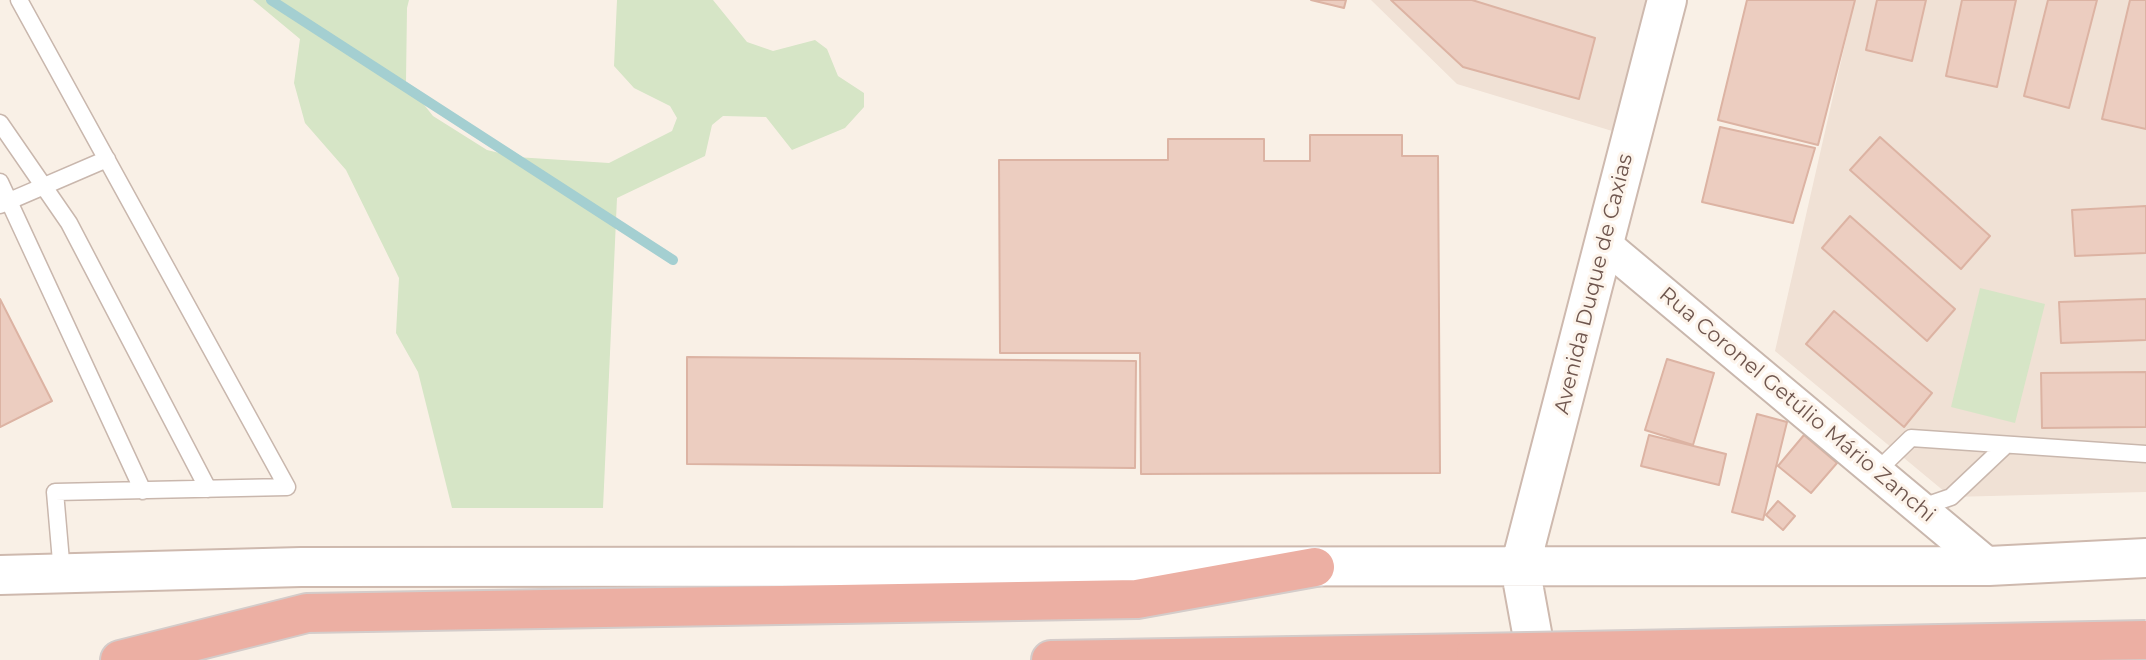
<!DOCTYPE html>
<meta charset="utf-8">
<style>
body{margin:0}
canvas{display:block;background:#f9f0e6}
</style>
<canvas width="2146" height="660"></canvas>
<script>
const ctx = document.querySelector('canvas').getContext('2d');
ctx.lineJoin = 'round';
function fill(path, color) { ctx.fillStyle = color; ctx.fill(path, 'evenodd'); }
function strokePath(path, color, width, dash) { ctx.strokeStyle = color; ctx.lineWidth = width; ctx.lineCap = dash ? 'butt' : 'round'; ctx.setLineDash(dash || []); ctx.stroke(path); }
function label(font, color, halo, rows, align = 'center') {
  ctx.font = font + ' Montserrat,sans-serif'; ctx.lineWidth = 6; ctx.setLineDash([]); ctx.textBaseline = 'middle'; ctx.strokeStyle = halo; ctx.fillStyle = color; for (const [text, x, y, turn = 0] of rows) {
    ctx.save(); ctx.translate(x, y); ctx.rotate((+turn || 0) * Math.PI / 180); ctx.textAlign = isNaN(turn) ? turn : align; if (halo) ctx.strokeText(text, 0, 0); ctx.fillText(text, 0, 0); ctx.restore();
  }
}
fill(new Path2D(`
 M1371,0H1667L1632,137L1457,84Z
 M1855,0H2146V492L1951,497L1775,351Z`), '#f0e1d5');
fill(new Path2D(`
 M253,0H409L407,8L406,82L433,116L487,150L516,157L609,163L672,131L677,118L670,106L634,88L614,66L617,0H713L747,42L773,51L815,40L827,49L838,76L864,93V107L845,128L792,150L766,117L723,116L712,125L705,156L617,198L603,508H452L418,372L396,333L399,278L346,170L305,123L294,83L300,39Z
 M1980,288L2045,304L2015,423L1951,407Z`), '#d6e5c6');
strokePath(new Path2D(`
 M271,0L673,260`), '#a4cfd1', 10);
const building = new Path2D(`
 M1311,0H1346L1344,8Z
 M1391,0H1472L1595,38L1579,99L1463,67Z
 M1747,0H1855L1818,145L1718,120Z
 M1877,0H1926L1912,61L1866,50Z
 M1962,0H2016L1997,87L1946,76Z
 M2048,0H2097L2069,108L2024,96Z
 M2130,0H2146V129L2102,119Z
 M1720,127L1815,148L1793,223L1702,202Z
 M1310,135H1402V156H1438L1440,473L1141,474L1140,353H1000L999,160H1168V139H1264V161H1310Z
 M1880,137L1990,236L1961,269L1850,170Z
 M2146,206V253L2075,256L2072,210Z
 M1850,216L1955,309L1927,341L1822,248Z
 M0,299L52,401L0,427Z
 M2146,299V340L2061,343L2059,302Z
 M1834,311L1932,393L1904,427L1806,344Z
 M687,357L1136,361L1135,468L687,464Z
 M1667,359L1714,373L1693,445L1645,430Z
 M2146,372V427L2042,428L2041,373Z
 M1757,414L1787,422L1763,520L1732,512Z
 M1649,435L1726,454L1719,485L1641,466Z
 M1804,435L1837,463L1811,493L1778,466Z
 M1778,501L1795,516L1783,530L1766,515Z`);
fill(building, '#eccdc0');
strokePath(building, '#dcb3a3', 2);
const lane = new Path2D(`
 M19,0L287,487L55,492L62,573
 M0,123L69,223L208,489
 M0,182L143,491
 M0,205L107,159
 M1876,472L1911,438L2146,454
 M1919,508L1951,497L2006,445`);
const street = new Path2D(`
 M1604,244L1989,566`);
const secondary = new Path2D(`
 M0,575L301,567L1989,566L2146,558
 M1537,660L1520,567L1667,0`);
const highway = new Path2D(`
 M120,660L307,613L1137,599L1315,567
 M1051,660L1476,653`);
strokePath(lane, '#c9b7ad', 19);
strokePath(street, '#c9b7ad', 37);
strokePath(secondary, '#ceb9ae', 42);
strokePath(highway, '#d4ccca', 42);
strokePath(lane, '#fff', 16);
strokePath(street, '#fff', 33);
strokePath(secondary, '#fff', 38);
strokePath(highway, '#ecafa3', 38);
const highwayBridge = new Path2D(`
 M1476,653L2146,640`);
strokePath(highwayBridge, '#d4ccca', 42, []);
strokePath(highwayBridge, '#ecafa3', 38);
label('21px', '#6f564e', '#fdf4eb', [
 ["Avenida Duque de Caxias",1594,284,-76],
 ["Rua Coronel Getúlio Mário Zanchi",1797,405,40]
]);
</script>
